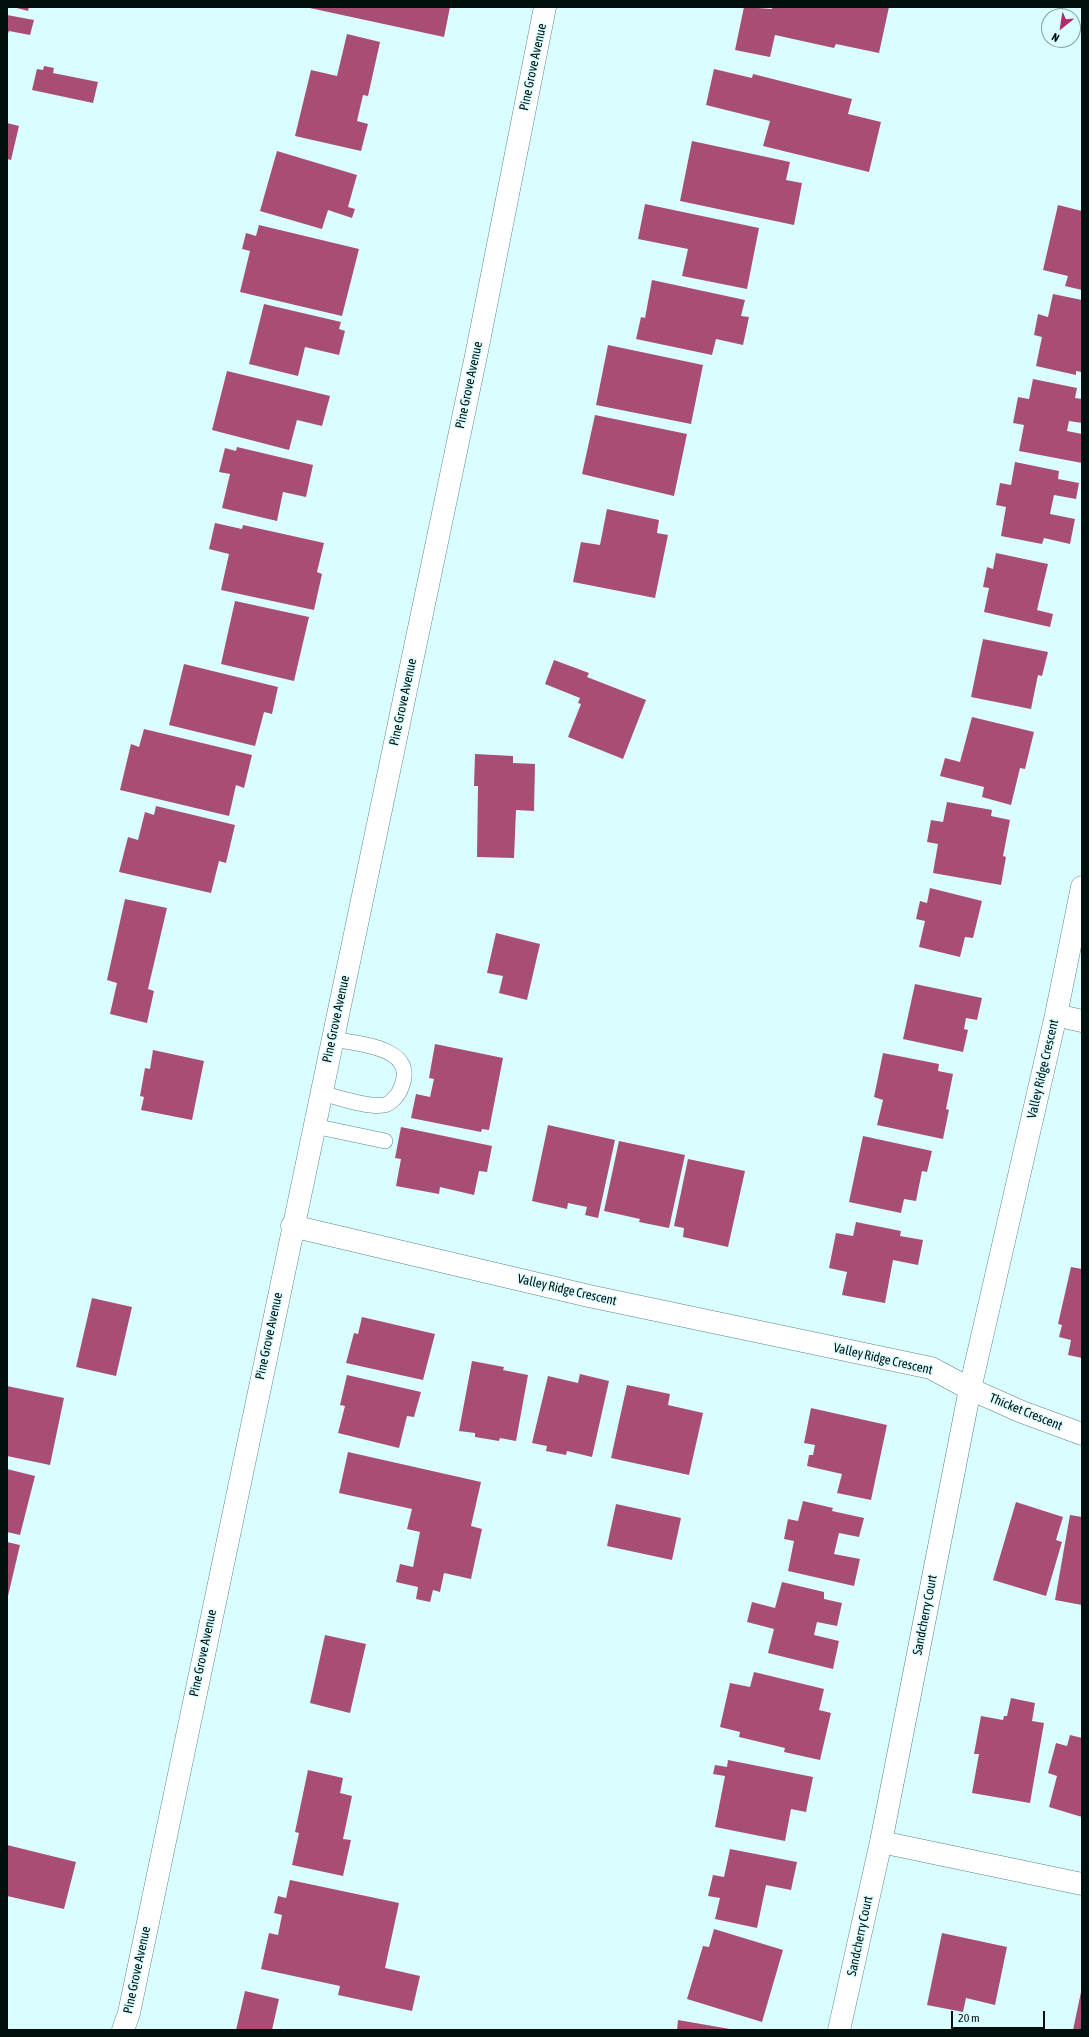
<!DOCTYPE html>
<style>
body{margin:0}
#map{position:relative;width:1089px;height:2037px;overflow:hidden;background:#dafeff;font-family:"Asap Condensed",sans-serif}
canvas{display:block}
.frame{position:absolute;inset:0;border:8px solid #010f0f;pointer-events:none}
.north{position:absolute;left:1041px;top:8px;width:40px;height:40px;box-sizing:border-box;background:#dafeff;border:1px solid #839e9f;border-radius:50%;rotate:210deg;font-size:11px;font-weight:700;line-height:16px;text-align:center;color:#010f0f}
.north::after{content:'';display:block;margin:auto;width:14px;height:18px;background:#b0296e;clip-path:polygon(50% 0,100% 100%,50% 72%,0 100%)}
.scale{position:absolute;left:951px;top:2011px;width:94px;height:18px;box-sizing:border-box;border:2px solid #010f0f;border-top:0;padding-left:5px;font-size:12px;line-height:14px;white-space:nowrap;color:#010f0f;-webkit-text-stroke:3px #dafeff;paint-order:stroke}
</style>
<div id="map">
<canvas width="1089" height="2037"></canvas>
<div class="frame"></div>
<div class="north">N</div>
<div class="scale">20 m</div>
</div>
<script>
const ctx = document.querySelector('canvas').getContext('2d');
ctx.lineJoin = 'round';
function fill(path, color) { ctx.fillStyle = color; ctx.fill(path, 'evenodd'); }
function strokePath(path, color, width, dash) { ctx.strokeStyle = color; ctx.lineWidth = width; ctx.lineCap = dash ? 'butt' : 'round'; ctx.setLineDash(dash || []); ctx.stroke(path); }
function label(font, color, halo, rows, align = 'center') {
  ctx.font = font + ' "Asap Condensed",sans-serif'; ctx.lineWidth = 3; ctx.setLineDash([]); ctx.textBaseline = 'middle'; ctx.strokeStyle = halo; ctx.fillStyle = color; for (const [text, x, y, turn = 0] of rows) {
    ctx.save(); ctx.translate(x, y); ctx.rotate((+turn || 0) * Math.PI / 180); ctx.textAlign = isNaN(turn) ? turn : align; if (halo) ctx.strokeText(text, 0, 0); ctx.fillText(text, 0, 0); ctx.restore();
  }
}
fill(new Path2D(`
 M13,7H29L28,11Z
 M305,7H450L444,37Z
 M744,7L772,9V7H889L879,53L836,44L834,48L775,35L770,57L735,50Z
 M7,15L34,20L30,35L9,31L7,36Z
 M347,34L380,42L368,96L363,95L357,121L368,124L361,151L295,136L311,70L337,76Z
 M44,66L54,68L53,73L98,82L93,103L32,90L37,69L43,70Z
 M714,69L752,78L753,74L852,99L848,114L881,122L869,172L763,146L770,121L706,105Z
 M7,123L19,126L11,160L7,159Z
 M692,141L790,162L786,180L802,183L794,225L680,201Z
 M277,151L357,175L348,207L355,209L352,218L328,210L322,229L260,211Z
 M645,204L759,228L747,289L682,276L688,249L638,239Z
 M1058,205L1082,211V290L1065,286L1068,276L1043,270Z
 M259,225L359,249L342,316L240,292L250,251L242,249L246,233L256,236Z
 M652,280L745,300L741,316L749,317L743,345L716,339L712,355L636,339L641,317L645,318Z
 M1053,294L1082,300V372L1076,371V375L1036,366L1042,337L1034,335L1038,314L1048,317Z
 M264,304L341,322L339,329L345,331L339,355L305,347L298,376L249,364Z
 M608,345L703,365L691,424L596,405Z
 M227,371L330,396L322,426L297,420L289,450L212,430Z
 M1033,379L1077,388L1075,398L1082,399V423L1069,421L1067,431L1082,434V463L1019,451L1024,425L1013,423L1018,397L1029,399Z
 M595,415L687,434L674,496L582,474Z
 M237,447L313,465L306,497L283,492L277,521L222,508L230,474L219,472L225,448L236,451Z
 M1015,462L1059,471L1058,479L1079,483L1076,499L1054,495L1050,514L1075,519L1070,544L1044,538L1042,544L1001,536L1006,507L996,505L1000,483L1011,485Z
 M607,509L659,520L657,533L668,535L655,598L573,582L581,542L600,545Z
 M215,523L242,529L243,525L324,543L317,572L322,574L314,610L221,590L229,554L209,549Z
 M996,553L1048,564L1037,610L1053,614L1050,627L984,612L989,588L983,587L987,567L993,569Z
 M235,601L309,617L294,681L221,664Z
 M983,639L1048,652L1042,676L1038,675L1031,709L971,697Z
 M554,660L589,673L587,677L646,700L623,759L568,737L581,704L578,703L580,698L545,684Z
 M184,664L278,687L272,714L264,712L255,746L169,725Z
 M972,717L1034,732L1025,769L1020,768L1011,805L982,797L984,787L940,776L945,758L960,762Z
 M144,729L252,755L244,788L236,785L229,816L120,790L131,744L139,747Z
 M475,754L513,756V763L535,764L534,811L516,810L514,858L477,857L478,786H474Z
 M947,802L992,810L991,816L1010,820L1003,856L1006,857L1001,885L933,873L938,844L927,842L931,820L943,822Z
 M156,806L235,825L226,863L219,861L211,893L119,872L128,837L138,840L145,812L154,815Z
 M930,888L982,901L973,938L965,937L960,957L919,947L925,921L916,919L920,901L927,903Z
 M125,899L167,908L148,989L154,991L147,1023L110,1014L117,983L107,980Z
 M496,933L540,944L527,1000L499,993L503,976L487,973Z
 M915,984L982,998L977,1020L966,1018L964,1029L968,1030L963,1052L903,1039Z
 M435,1044L503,1058L489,1130L482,1129L481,1132L411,1118L416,1094L430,1097L434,1079L429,1078Z
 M153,1050L204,1061L192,1120L141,1110L144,1097L140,1096L145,1068L150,1069Z
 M883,1053L939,1064L938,1071L953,1074L946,1109L949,1110L943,1139L877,1125L883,1100L874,1097Z
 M548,1125L615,1140L598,1218L585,1215L587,1207L568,1203L567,1209L532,1201Z
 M401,1127L492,1146L487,1172L479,1171L474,1195L440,1187L439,1194L396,1186L401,1159L395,1158Z
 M863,1136L932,1151L927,1172L922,1171L916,1201L904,1199L901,1213L849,1202Z
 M619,1141L685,1155L669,1228L639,1222L640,1219L604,1211Z
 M688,1159L745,1171L728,1247L683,1237L684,1228L674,1226Z
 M856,1222L901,1231L900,1236L923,1240L918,1265L893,1260L885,1303L842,1295L847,1272L829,1268L836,1233L853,1236Z
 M1071,1267L1082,1269V1358L1068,1355L1071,1340L1059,1337L1062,1325L1058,1324Z
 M92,1298L132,1307L116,1376L76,1367Z
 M362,1317L435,1334L423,1380L346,1363L354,1333L358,1334Z
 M472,1361L504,1367L503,1370L528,1375L516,1441L500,1438L499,1441L475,1437V1433L459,1431Z
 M580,1374L609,1381L592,1457L567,1451L566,1455L546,1451L547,1446L532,1443L548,1376L578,1383Z
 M347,1375L421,1392L414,1417L407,1416L399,1448L338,1433L345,1406L340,1405Z
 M627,1385L670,1394L668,1405L703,1413L689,1475L611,1458Z
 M7,1386L64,1398L50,1465L7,1456Z
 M811,1408L887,1425L871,1500L837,1493L842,1474L807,1466L809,1455H813L815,1445L804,1443Z
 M348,1452L481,1482L471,1526L482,1529L471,1579L444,1573L440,1592L433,1590L430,1602L416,1599L418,1587L396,1582L400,1564L413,1567L420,1532L407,1529L412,1509L339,1493Z
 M7,1469L35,1476L20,1535L7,1532Z
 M803,1501L833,1508L832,1511L864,1518L859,1537L839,1533L834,1554L860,1559L854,1586L788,1571L794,1541L784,1539L788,1519L798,1521Z
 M1016,1502L1063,1517L1056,1540L1062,1542L1046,1596L993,1580Z
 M616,1504L681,1518L672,1560L607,1546Z
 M1070,1515L1082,1517V1605L1055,1600Z
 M7,1542L20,1545L8,1596H7Z
 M782,1582L824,1592V1599L842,1603L837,1626L817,1622L814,1635L839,1641L833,1669L768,1653L774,1629L747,1622L752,1602L775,1608Z
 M325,1635L366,1644L350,1713L310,1703Z
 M754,1672L824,1689L819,1710L831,1713L820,1760L784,1752L785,1748L739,1737L740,1732L720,1727L730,1683L750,1687Z
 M1011,1698L1035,1703L1032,1721L1044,1723L1030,1803L972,1793L979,1754H974L981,1716L1003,1720L1004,1716H1007Z
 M1070,1735L1082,1738V1817L1049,1807L1057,1776L1048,1773L1056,1743L1067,1746Z
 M728,1760L813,1777L806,1812L791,1809L785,1841L715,1827L725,1776L713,1774L715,1765L727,1767Z
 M308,1770L343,1778L340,1793L352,1796L343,1839L351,1840L343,1876L292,1865L299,1833L295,1832Z
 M7,1845L76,1862L64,1909L7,1896Z
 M730,1849L797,1862L791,1890L766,1885L757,1928L715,1919L720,1898L708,1896L713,1875L724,1877Z
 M290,1880L399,1903L385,1968L420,1976L412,2011L338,1995L340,1986L261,1969L269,1933L278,1935L282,1915L274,1913L278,1896L286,1898Z
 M714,1929L783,1950L762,2022L687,1999L703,1946L709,1947Z
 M942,1933L1007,1947L995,2005L966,1998L963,2012L927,2005Z
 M245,1991L279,1999L272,2030H236Z
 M1081,1992L1082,2030H1073Z
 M678,2020L730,2029L729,2030H677Z`), '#a84e75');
const service = new Path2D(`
 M321,1093C338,1097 368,1108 384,1105C391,1104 399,1094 401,1088C419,1047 358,1044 332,1039
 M314,1126L385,1141`);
const minor = new Path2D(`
 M1056,1015L1082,1021
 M292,1226L589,1296L931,1368L970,1389L1022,1412L1082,1434
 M881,1842L1082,1884
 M123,2030L129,2013L477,351L545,7
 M839,2030L881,1842L970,1389L1056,1015L1082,887`);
strokePath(service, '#5a8485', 16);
strokePath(minor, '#5a8485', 23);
strokePath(service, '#fff', 15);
strokePath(minor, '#fff', 22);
label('13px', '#010f0f', '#dafeff', [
 ["Pine Grove Avenue",533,67,-78],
 ["Pine Grove Avenue",469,385,-78],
 ["Pine Grove Avenue",403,702,-78],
 ["Pine Grove Avenue",336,1019,-78],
 ["Valley Ridge Crescent",1043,1069,-77],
 ["Valley Ridge Crescent",567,1290,13],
 ["Pine Grove Avenue",269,1336,-78],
 ["Valley Ridge Crescent",883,1359,13],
 ["Thicket Crescent",1026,1412,22],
 ["Sandcherry Court",925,1615,-79],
 ["Pine Grove Avenue",203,1653,-78],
 ["Sandcherry Court",860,1936,-78],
 ["Pine Grove Avenue",137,1970,-78]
]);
</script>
